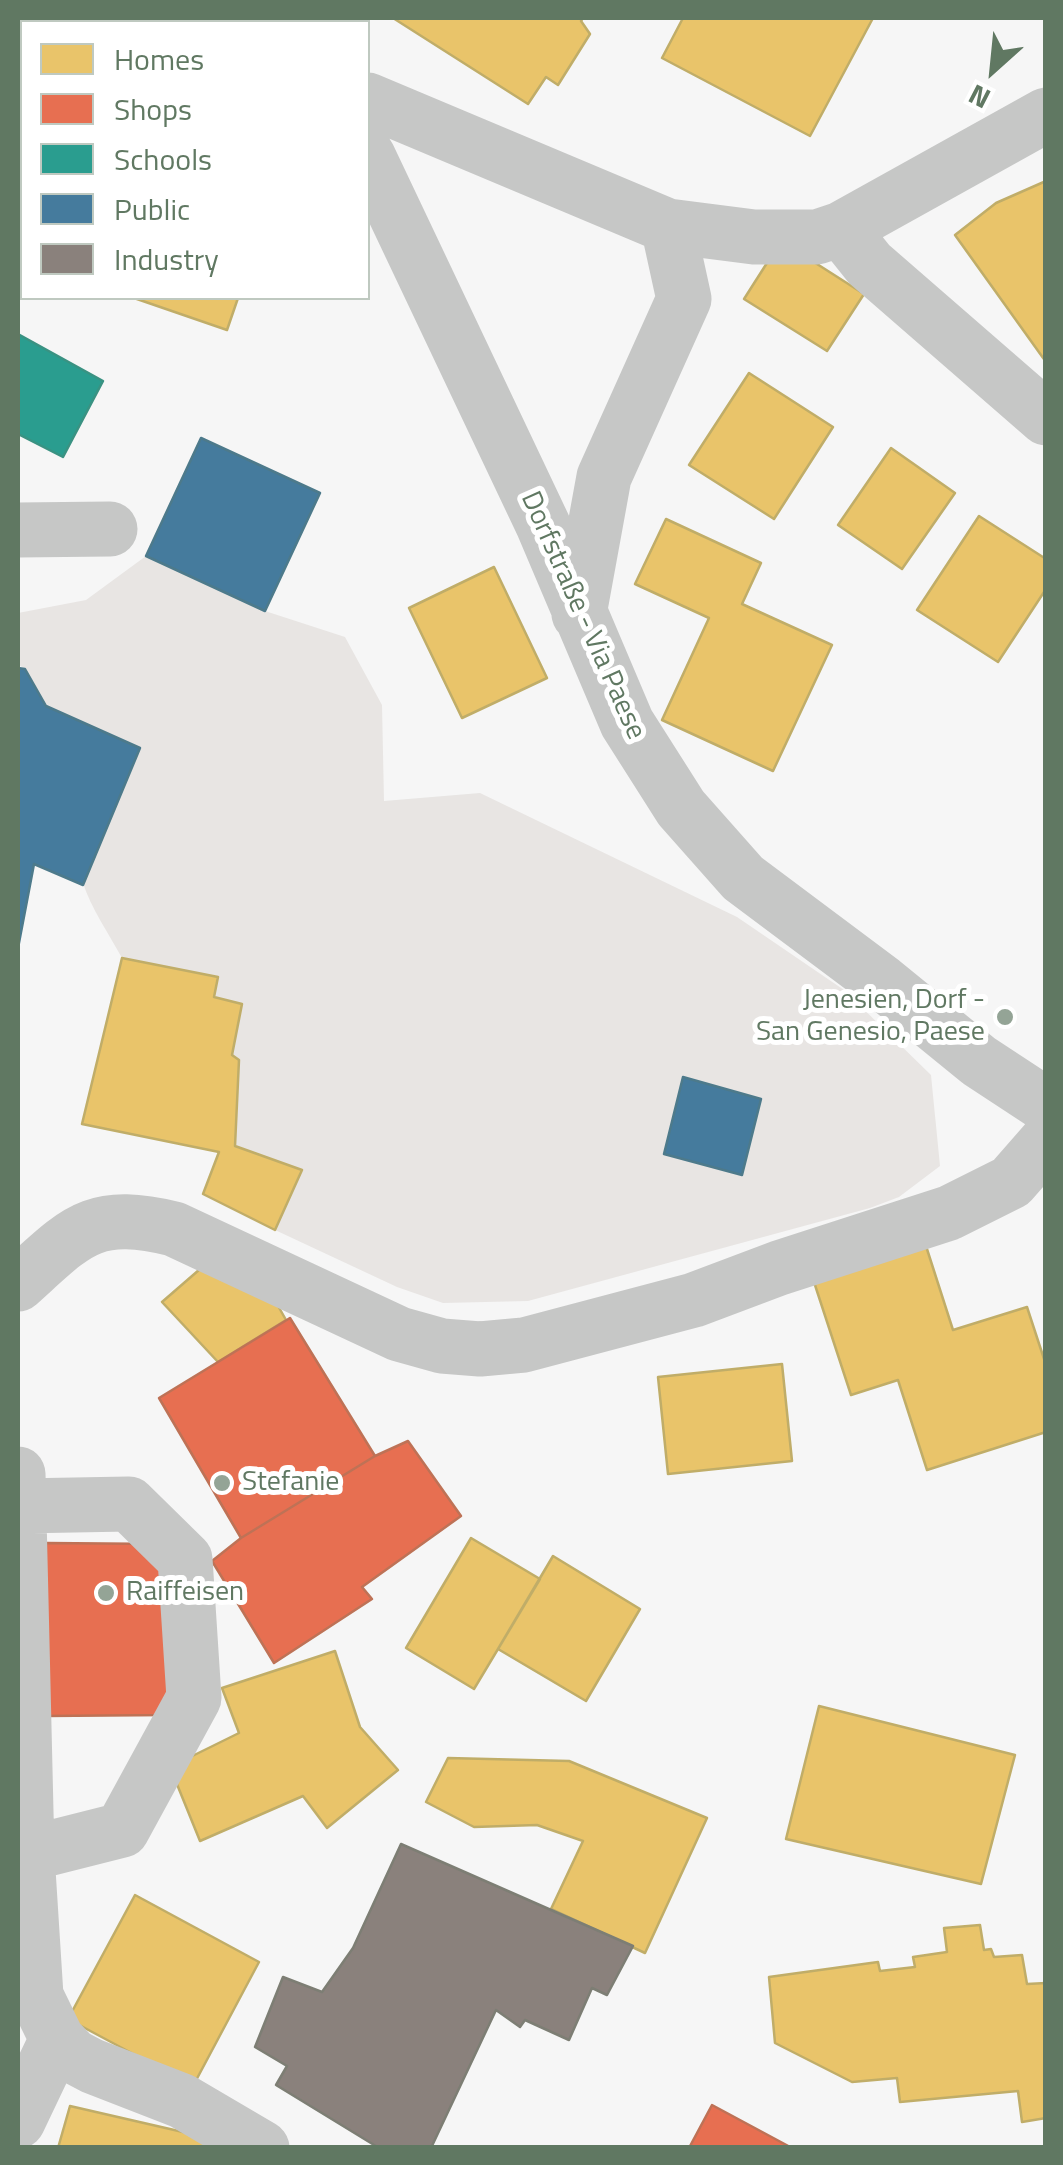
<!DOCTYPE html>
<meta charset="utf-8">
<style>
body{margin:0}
#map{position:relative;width:1063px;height:2165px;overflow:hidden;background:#f6f6f6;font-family:"Titillium Web",sans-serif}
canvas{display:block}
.frame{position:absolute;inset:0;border:20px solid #607862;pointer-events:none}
.legend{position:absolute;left:20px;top:20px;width:350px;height:280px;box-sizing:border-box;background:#fff;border:2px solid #bfc9c0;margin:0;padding:12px 18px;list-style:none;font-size:30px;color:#607862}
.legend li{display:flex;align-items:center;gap:20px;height:50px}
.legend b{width:50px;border:2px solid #bfc9c0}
.north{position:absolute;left:943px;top:20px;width:100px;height:100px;-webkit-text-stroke:8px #fff;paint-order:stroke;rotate:207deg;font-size:28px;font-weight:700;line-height:40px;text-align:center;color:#607862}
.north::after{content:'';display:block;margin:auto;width:35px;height:45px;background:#607862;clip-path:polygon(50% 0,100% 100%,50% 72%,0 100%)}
</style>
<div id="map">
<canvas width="1063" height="2165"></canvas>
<div class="frame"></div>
<ul class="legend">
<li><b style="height:28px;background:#e9c46a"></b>Homes</li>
<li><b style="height:28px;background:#e76f51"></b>Shops</li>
<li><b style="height:28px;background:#2a9d8f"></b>Schools</li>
<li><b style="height:28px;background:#457b9d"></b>Public</li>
<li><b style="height:28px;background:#8a817c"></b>Industry</li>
</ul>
<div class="north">N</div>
</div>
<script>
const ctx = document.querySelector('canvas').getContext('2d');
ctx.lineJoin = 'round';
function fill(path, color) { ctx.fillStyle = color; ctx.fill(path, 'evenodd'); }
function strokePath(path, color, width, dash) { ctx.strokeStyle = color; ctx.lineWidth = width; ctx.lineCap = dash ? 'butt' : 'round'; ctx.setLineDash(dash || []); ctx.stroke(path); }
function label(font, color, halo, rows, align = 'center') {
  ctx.font = font + ' "Titillium Web",sans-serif'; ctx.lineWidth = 10; ctx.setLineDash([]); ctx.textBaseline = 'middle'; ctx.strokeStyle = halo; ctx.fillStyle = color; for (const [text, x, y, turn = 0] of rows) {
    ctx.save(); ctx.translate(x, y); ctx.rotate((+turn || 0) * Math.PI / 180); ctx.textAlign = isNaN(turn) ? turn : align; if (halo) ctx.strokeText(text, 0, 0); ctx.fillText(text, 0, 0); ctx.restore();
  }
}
fill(new Path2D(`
 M146,556L265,611L345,637L382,705L384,801L480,793L737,917L844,990L931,1075L940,1166L899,1197L870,1208L528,1301L443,1303L397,1287L275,1230L235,1146L239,1060L232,1055L242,1005L214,997L217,977L122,958C109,934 91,908 83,883C67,833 59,692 18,664V613L86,600Z`), '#e8e5e3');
const homes = new Path2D(`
 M118,18H239L236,22H115Z
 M393,18H583L581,21L590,34L558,85L546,77L528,104Z
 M683,18H873L810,136L662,58Z
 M1046,181V362L955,235L996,203Z
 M781,241L864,294L827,351L744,299Z
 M134,298H238L227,330Z
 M749,373L833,427L774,519L689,465Z
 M891,448L955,493L902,569L838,525Z
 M979,516L1046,559V589L998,662L917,610Z
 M666,519L761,563L742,604L832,645L773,771L662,720L709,618L635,584Z
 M494,567L547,678L462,718L409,608Z
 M122,958L218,977L214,997L242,1004L232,1055L239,1060L235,1146L302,1170L275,1230L203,1194L219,1152L82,1124Z
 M926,1246L953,1330L1027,1307L1046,1365V1432L927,1470L898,1380L851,1395L814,1282Z
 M207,1263L268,1288L286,1320L218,1362L162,1302Z
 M782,1364L792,1461L668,1474L658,1377Z
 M471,1538L540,1579L474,1689L406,1648Z
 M553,1556L640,1609L586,1701L498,1649Z
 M335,1651L360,1727L398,1770L327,1828L303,1796L200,1841L170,1767L239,1733L222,1688Z
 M819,1706L1015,1755L981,1884L786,1839Z
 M448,1758L569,1761L707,1818L645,1953L551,1909L583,1841L537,1825L474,1827L426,1802Z
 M135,1895L259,1962L193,2086L68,2019Z
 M980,1925L984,1950L991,1949L994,1957L1022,1955L1027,1984L1046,1983V2118L1022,2122L1018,2091L900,2102L897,2078L852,2082L775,2043L769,1977L878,1962L880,1971L915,1967L913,1957L947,1952L944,1928Z
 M70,2106L209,2138L207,2148H58Z`);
fill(homes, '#e9c46a');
strokePath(homes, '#c0ad68', 2.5);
const shops = new Path2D(`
 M290,1318L375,1456L241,1538L159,1398Z
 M408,1441L461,1516L362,1587L372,1599L274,1663L212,1561L241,1538L375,1456Z
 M46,1543L163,1544L168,1715L45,1716Z
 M712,2105L792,2148H689Z`);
fill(shops, '#e76f51');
strokePath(shops, '#be7256', 2.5);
const schools = new Path2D(`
 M18,334L103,381L63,457L18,434Z`);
fill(schools, '#2a9d8f');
strokePath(schools, '#3a9282', 2.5);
const public = new Path2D(`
 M201,438L320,493L265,611L146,556Z
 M18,668L25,669L46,706L140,748L83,885L34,864L18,948Z
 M683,1077L761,1099L742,1175L664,1154Z`);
fill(public, '#457b9d');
strokePath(public, '#4d7a8b', 2.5);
const industry = new Path2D(`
 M401,1844L633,1946L607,1995L592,1988L569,2040L525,2020L520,2027L496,2010L431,2148H379L276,2085L287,2066L255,2047L283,1977L322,1992L353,1948Z`);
fill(industry, '#8a817c');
strokePath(industry, '#7d7e74', 2.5);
strokePath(new Path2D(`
 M292,18L295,22
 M368,100L668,226L754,237H817L841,229L1046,115
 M368,156L543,525L627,723L681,808L743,878L882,982L979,1061L1046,1105
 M841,229L869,264L1046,418
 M18,270L22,267
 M18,530L110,529
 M579,614L604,477L684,299L668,226
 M18,1284C76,1232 91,1209 174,1229L399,1334L442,1346L480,1349L524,1345L694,1300L779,1268L949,1213L1011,1182L1046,1142
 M18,1474L27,1854L36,1996L57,2039L73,2056L92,2066L182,2101L262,2148
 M19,1506L129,1504L185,1559L194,1698L122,1830L27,1854
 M18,2121L57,2039`), '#c6c7c6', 55);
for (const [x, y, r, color] of [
 [1005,1017,10,"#94a496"],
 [222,1483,10,"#94a496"],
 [106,1593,10,"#94a496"]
]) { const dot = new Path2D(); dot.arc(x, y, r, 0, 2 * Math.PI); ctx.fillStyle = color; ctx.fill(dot); strokePath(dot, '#fff', 4); }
label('28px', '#607862', '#fff', [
 ["Dorfstraße - Via Paese",582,616,66]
]);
label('28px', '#607862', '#fff', [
 ["Jenesien, Dorf -",985,1001,"right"],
 ["San Genesio, Paese",985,1033,"right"],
 ["Stefanie",242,1483],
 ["Raiffeisen",126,1593]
], 'left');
</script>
